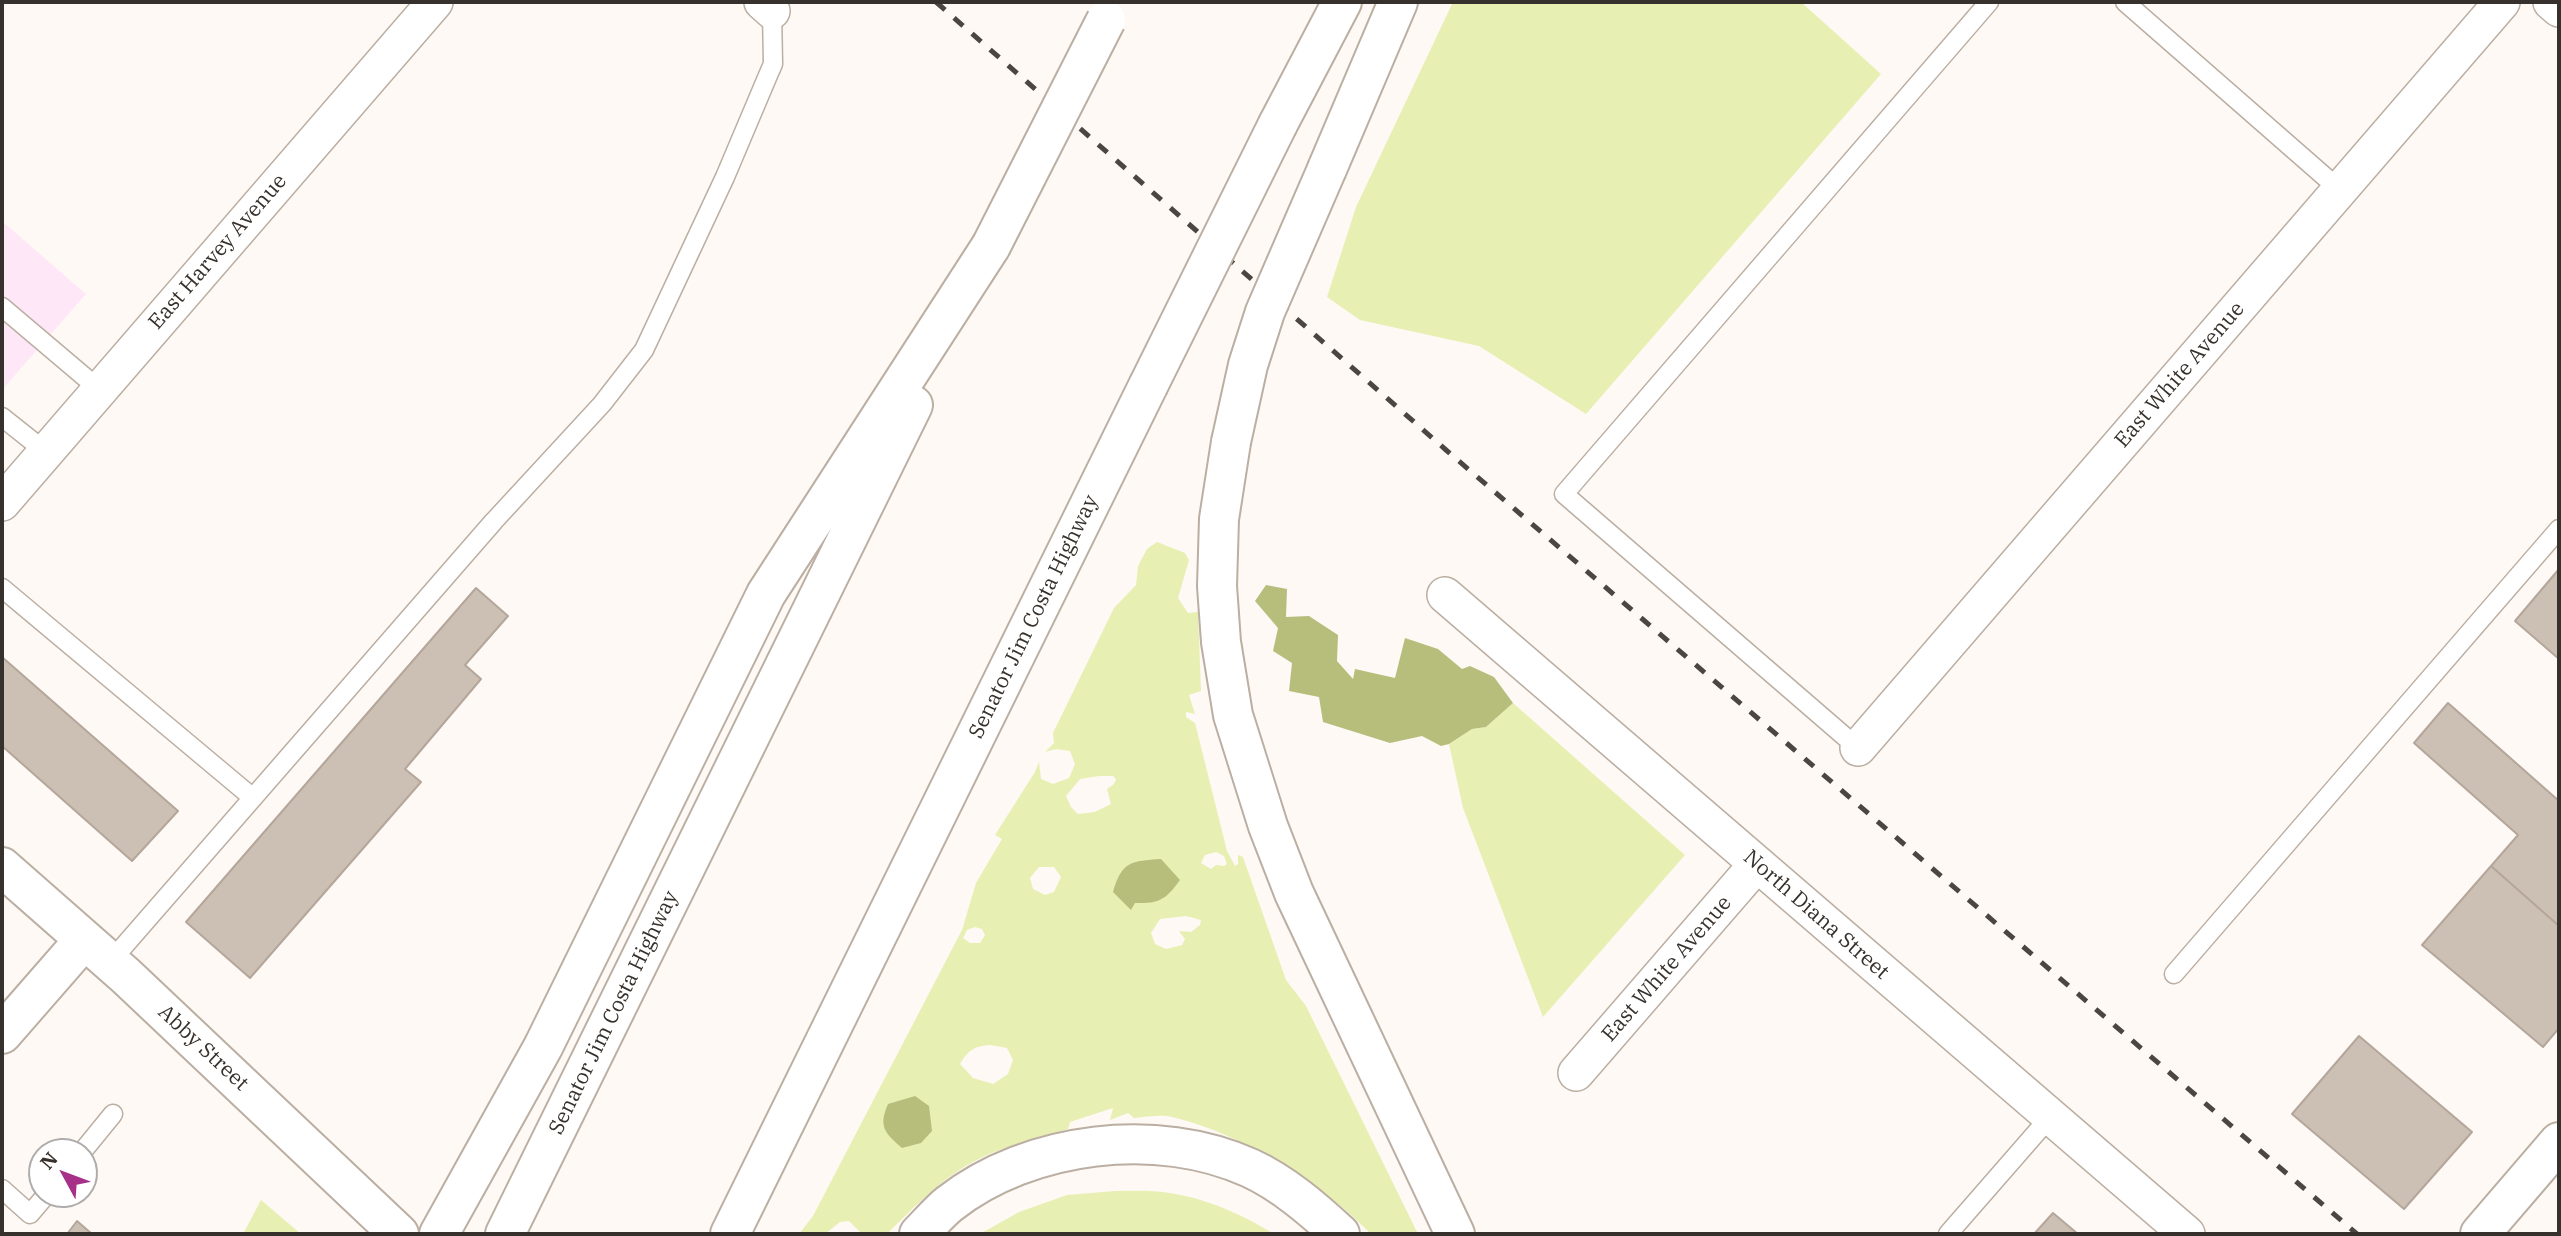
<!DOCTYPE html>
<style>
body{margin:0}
#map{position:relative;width:2561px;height:1236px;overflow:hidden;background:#fef9f4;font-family:"IBM Plex Serif",serif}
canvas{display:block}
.frame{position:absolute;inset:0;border:4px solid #36312c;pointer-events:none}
.north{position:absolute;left:28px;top:1138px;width:70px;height:70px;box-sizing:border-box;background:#fff;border:2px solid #afadab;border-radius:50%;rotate:311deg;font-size:19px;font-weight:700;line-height:28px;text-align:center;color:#36312c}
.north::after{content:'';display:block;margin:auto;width:24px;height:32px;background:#a73188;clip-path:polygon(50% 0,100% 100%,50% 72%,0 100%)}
</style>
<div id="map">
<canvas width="2561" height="1236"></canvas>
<div class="frame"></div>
<div class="north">N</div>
</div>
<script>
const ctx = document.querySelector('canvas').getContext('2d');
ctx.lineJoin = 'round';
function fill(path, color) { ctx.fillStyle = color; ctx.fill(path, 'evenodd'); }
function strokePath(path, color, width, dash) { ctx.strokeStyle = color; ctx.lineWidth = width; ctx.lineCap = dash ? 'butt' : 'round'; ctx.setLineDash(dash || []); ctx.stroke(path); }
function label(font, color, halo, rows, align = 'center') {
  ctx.font = font + ' "IBM Plex Serif",serif'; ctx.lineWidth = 5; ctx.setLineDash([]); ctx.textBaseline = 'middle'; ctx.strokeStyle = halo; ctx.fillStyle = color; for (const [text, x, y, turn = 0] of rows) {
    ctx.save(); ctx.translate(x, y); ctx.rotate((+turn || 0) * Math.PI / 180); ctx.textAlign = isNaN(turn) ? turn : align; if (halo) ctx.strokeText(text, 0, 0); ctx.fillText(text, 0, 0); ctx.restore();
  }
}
fill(new Path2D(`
 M2,221L86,294L2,390Z`), '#fee8f7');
fill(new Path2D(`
 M1453,2H1801L1881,74L1586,414L1479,346L1360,320L1327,297L1356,207Z
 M1157,542L1185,553L1189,560L1178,598L1188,613L1198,612L1201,691L1189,695L1195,714L1186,712V717L1195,723L1227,851L1235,866L1238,864V855L1243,857L1286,980L1306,1006L1418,1234H1371C1322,1183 1236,1130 1167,1116C1157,1115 1144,1117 1134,1118L1128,1113L1110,1120L1113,1108L1070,1122L1068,1129C1032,1139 992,1149 961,1169C933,1187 910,1211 887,1234H862L849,1221L840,1222L825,1234H799L813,1216L962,930L976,883L1002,839L995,835L1035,772L1039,762L1041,779L1053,784L1069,778L1075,764L1070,751L1056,749L1045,752L1054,743L1053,733L1114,608L1136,585L1138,566L1147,549ZM1099,776H1113L1116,779L1114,784L1107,789L1111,804L1095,812L1078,814L1071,807L1066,796L1080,779ZM1216,852L1224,856L1227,864L1224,866L1216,865L1211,869L1201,863L1205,855ZM1039,867H1054L1061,877L1054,892L1045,895L1033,889L1030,878ZM1186,916L1201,920L1200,925L1191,932L1179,931L1185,939L1182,945L1166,949L1155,944L1151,933L1160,919ZM975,927L982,929L985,935L980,943H970L963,938L967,930ZM990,1045L1007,1048L1013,1060L1008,1074L993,1084L973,1078L960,1064C968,1050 975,1046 990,1045Z
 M1513,703L1685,855L1543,1017L1463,808L1449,744L1472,729L1486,727Z
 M1115,1191C1133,1191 1152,1190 1169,1193C1206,1198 1243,1215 1274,1234H980L1019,1212L1067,1195Z
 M261,1200L301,1234H243Z`), '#e8efb3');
fill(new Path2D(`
 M1266,585L1287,589L1286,617L1309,616L1338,635L1337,661L1353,679L1355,669L1395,678L1405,638L1438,649L1462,669L1470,666L1494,677L1513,703L1486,727L1472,729L1449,744L1441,746L1422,736L1390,743L1323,722L1319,697L1289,691L1292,663L1273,651L1278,628L1255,601Z
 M1161,859L1180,880C1166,899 1160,904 1135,903L1131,910L1113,892C1122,861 1131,861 1161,859Z
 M915,1096L929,1106L932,1131L921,1143L902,1148C885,1133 878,1127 888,1104Z`), '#b7be7c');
const building = new Path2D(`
 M2559,569V659L2515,621Z
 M476,588L508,616L465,665L481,679L405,769L421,782L250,978L186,922Z
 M2,657L178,811L132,861L2,746Z
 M2448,703L2559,801V926L2491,866L2518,835L2414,743Z
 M2491,866L2559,926V1028L2543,1047L2422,945Z
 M2359,1036L2472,1132L2404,1209L2292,1114Z
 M2053,1213L2078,1234H2034Z
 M77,1221L92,1234H67Z`);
fill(building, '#ccbfb3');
strokePath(building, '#b4a69b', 2);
const service = new Path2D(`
 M2125,2L2340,190
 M2,307L100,390
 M2,417L46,452
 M2,588L253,798
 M1858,748L1564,494L1989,2
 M110,962L494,521L602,404L644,350L725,177L769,73L773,64L772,11
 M2174,974L2559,529
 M82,1152L113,1114
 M2,1189L30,1214L47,1194
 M1948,1234L2050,1117`);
const minor = new Path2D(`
 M762,2L772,11
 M2551,2L2559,9
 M2,503L435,2
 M1445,595L2187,1234
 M1858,748L2502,2
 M1576,1073L1757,864`);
const secondary = new Path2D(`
 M2480,1234L2559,1142`);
const primary = new Path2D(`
 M2,867L126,976L399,1234
 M2,1034L84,940`);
const motorway = new Path2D(`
 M1278,124L1342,2
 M1327,169L1398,2
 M1231,442L1219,519L1217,586L1221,642L1233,715L1268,826L1294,893L1455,1234
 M439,1234L543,1047L766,594L991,246
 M505,1234L913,405
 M730,1234L1148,386
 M919,1234C929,1224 939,1212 949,1204C1029,1141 1158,1126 1250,1168C1283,1183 1314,1210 1340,1234`);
strokePath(service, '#bbaea2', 21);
strokePath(minor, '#bbaea2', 38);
strokePath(secondary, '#bbaea2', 42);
strokePath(primary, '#bbaea2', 42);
strokePath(motorway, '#bbaea2', 42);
strokePath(service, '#fff', 18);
strokePath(minor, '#fff', 35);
strokePath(secondary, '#fff', 38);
strokePath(primary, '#fff', 38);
strokePath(motorway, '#fff', 38);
strokePath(new Path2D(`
 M936,2L1446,450L2357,1234`), '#4b4641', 5, [12, 12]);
const motorwayBridge = new Path2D(`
 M991,246L1106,20
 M1148,386L1278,124
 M1231,442L1248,365L1265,312L1327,169`);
strokePath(motorwayBridge, '#bbaea2', 42, []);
strokePath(motorwayBridge, '#fff', 38);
label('21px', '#36312c', '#fff', [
 ["East Harvey Avenue",218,252,-49],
 ["East White Avenue",2180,375,-49],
 ["Senator Jim Costa Highway",1034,617,-64],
 ["North Diana Street",1816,915,41],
 ["East White Avenue",1667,969,-49],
 ["Senator Jim Costa Highway",614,1013,-64],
 ["Abby Street",203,1048,43]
]);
</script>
